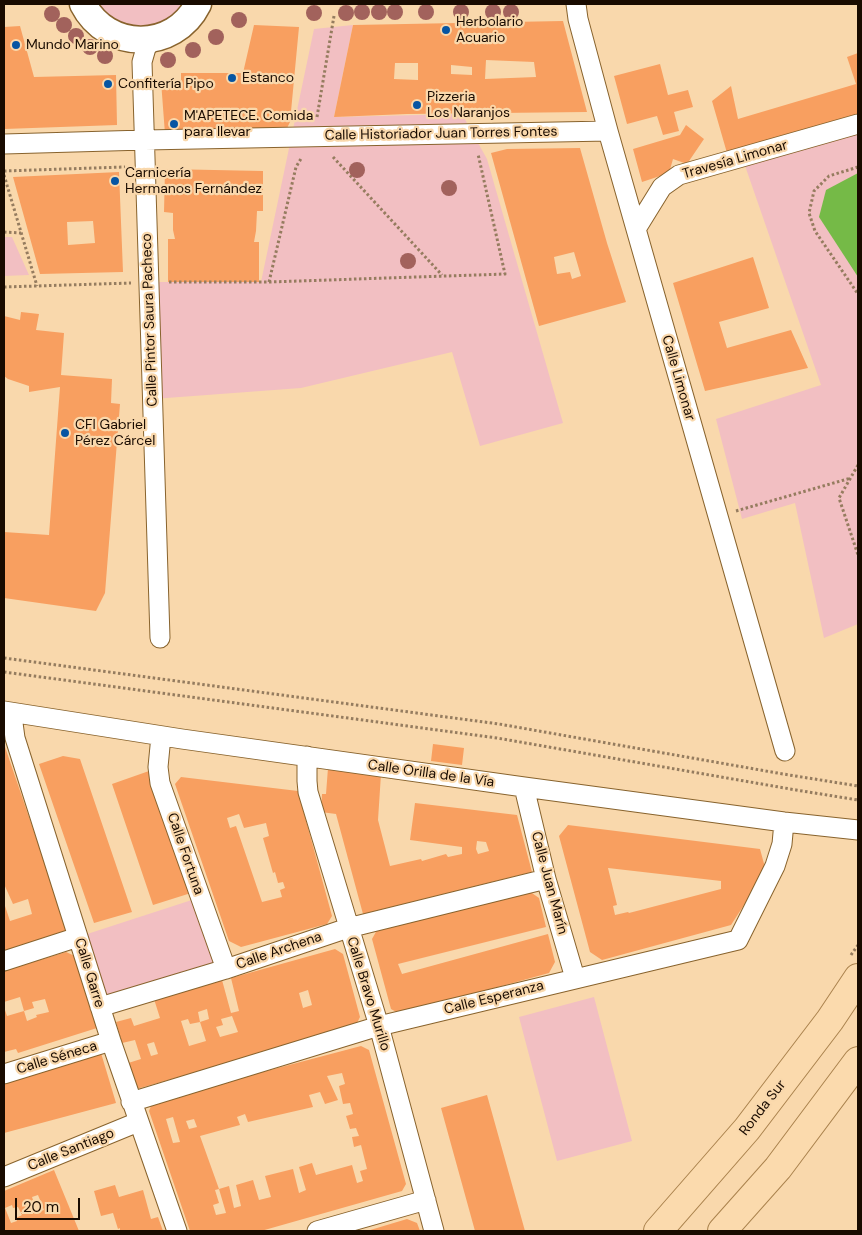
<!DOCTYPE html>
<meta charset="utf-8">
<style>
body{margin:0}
#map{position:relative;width:862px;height:1235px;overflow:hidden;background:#f9d8ac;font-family:"DM Sans",sans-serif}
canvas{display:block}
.frame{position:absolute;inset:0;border:5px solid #190b00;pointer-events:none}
.scale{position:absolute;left:15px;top:1198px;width:65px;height:22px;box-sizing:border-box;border:2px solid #190b00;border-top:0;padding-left:6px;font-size:15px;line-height:18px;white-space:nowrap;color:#190b00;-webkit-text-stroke:4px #f9d8ac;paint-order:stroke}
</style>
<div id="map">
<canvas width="862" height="1235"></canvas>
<div class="frame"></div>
<div class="scale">20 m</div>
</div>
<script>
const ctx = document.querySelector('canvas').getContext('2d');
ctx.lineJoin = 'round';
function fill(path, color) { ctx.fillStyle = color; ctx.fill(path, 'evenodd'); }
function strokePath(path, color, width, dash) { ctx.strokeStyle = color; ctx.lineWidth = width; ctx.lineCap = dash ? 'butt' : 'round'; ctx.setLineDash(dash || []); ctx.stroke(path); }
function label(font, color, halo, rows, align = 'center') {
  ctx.font = font + ' "DM Sans",sans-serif'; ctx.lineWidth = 4.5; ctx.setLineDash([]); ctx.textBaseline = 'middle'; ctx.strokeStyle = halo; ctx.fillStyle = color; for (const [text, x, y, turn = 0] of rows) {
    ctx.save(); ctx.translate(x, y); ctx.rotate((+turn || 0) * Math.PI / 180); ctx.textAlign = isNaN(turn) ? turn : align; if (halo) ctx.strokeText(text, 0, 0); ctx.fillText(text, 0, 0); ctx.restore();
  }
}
fill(new Path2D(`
 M99,4H182C162,37 119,34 99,4Z
 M353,25L334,117L462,114L487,159L563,423L480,446L452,352L301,388L153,399L150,282H261L314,29Z
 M858,124V624L824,638L795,503L742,519L716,419L821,385L742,157Z
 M4,237H12L29,275L4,276Z
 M201,897L226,969L100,1007L78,937Z
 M594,997L632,1141L557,1161L519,1017Z`), '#f2bfc2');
fill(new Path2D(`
 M858,173V277L819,217L826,190Z`), '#75ba47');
fill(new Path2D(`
 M563,21L587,112L407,114L334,117L353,25ZM486,60L534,62L536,77L485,79ZM395,63H418V80L394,79ZM451,65L472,67V75L451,74Z
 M254,25L299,27L290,122L287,128L280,130L165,134L161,81H181V73H243Z
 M20,26L34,77L116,75L117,125L4,129V27Z
 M858,53V117L727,153L712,101L731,86L738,119L856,84L847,57Z
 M660,64L668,95L688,90L693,107L674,112L679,131L663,135L657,116L627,124L614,76Z
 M686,125L704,139L687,164L673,159L669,173L642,182L633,149L680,135Z
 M580,148L607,243L626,302L539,326L491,153L507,149ZM574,252L581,276L572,279L570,272L557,274L554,257Z
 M165,169L263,171V211H257L256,231L254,242H259V282H168V239H175L173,230V213L164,212Z
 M119,172L123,272L40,274L13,177ZM93,221L95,243L68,245L67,222Z
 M753,257L769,308L719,322L727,348L791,330L808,368L705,391L673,283Z
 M21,312L39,314L36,330L64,333L61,375L112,379L111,403L120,404L105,593L96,611L4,598V532L49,535L60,387L29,392V386L8,379L4,376V316L20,320Z
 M4,744L68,931L4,951V903L10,921L32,914L28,899L13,904L4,884V833L5,832L4,829Z
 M433,744L464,748L462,765L431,761Z
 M63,756L80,759L132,912L94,923L39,764Z
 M328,768L381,774L378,820L390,866L421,859L422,861L446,854L448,857L462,854V847L410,840L415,803L517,815L532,872L363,914L336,814L321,812L322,794H326ZM477,841L486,842L489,851L478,854L476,849Z
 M149,771L191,893L153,905L112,784Z
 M181,777L298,791L332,916L327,924L241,947L229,941L175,784ZM239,814L244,828L266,823L269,836L263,838L273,873L275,872L278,883L283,882L285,888L280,890L282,897L262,902L236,826L230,828L227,818Z
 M568,825L760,849L766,871L731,925L602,960L590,952L559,836ZM608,868L721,881V889L629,913L628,912L615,915L613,906L617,905Z
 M529,891L539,898L546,927L398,964L402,974L548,934L555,962L549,973L400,1014L391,1009L372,939L377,930Z
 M335,949L343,954L360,1017L355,1027L133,1090L125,1064L141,1059L135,1040L122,1043L116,1022L131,1018L134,1026L160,1018L154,999L222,980L231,1013L239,1011L231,978ZM308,990L312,1005L303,1008L299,993ZM207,1009L209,1019L200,1022L206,1041L189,1046L181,1021L188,1019L190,1024L200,1022L198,1012ZM232,1016L238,1032L220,1037L216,1027L223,1025L221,1019ZM154,1042L158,1054L151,1056L147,1044Z
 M66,952L77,957L97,1028L18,1053L16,1049L4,1052V1007L7,1016L24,1011L27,1021L37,1017L36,1015L49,1012L45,999L32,1002L34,1008L24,1011L20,997L4,1002V971Z
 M361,1046L369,1050L406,1184L402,1191L261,1231H190L149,1111L153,1101ZM342,1073L345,1084L339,1086L343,1104L350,1103L353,1114L346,1116L350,1129L356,1128L359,1136L352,1137L354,1147L361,1145L367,1169L360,1171L363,1181L357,1183L352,1165L316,1175L312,1163L299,1167L306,1190L299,1193L293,1169L265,1176L271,1197L259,1200L253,1180L236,1185L241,1206L234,1208L229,1186L219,1189L226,1213L216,1215L213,1205L219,1203L215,1190L219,1189L200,1136L240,1125L237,1117L245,1114L248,1122L313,1107L309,1095L320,1092L325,1104L338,1100L327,1076ZM173,1117L180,1142L173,1143L166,1119ZM194,1119L197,1127L189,1129L186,1121Z
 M101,1053L116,1103L4,1133V1083Z
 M487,1095L525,1231H475L441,1108Z
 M54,1170L79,1231H4V1191ZM38,1195L44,1210L37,1212L36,1209L31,1211L28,1202L33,1200L32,1197ZM12,1205L13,1208L18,1207L22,1215L16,1218L17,1221L11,1223L5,1208Z
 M115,1185L119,1197L143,1190L151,1219L158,1217L163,1231H120V1228L118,1229L113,1213L101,1216L94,1191Z
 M407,1219L417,1223L420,1231H367Z`), '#f89f60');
const street = new Path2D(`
 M576,4L578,19L608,131L785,751
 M153,39L146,48L142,62L160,638
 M4,144L145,140L608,131
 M636,229L662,187L679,175L858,124
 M4,711L182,739L524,787L784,822L858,830
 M14,713L13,723L15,738L111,1041L177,1231
 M161,736L158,767L160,783L226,969
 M307,756V781L308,792L379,1026L434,1231
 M524,787L546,879L575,978
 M4,961L78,937
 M100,1007L226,969L348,928L546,879
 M4,1074L111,1041
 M131,1102L379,1026L738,940L775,866L782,844L784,822
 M4,1177L138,1122
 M317,1231L426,1200`);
const secondary = new Path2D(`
 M83,4C107,51 174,52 198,4`);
const primary = new Path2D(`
 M658,1231L747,1129L830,1020L858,978
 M722,1231L778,1168L858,1061`);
strokePath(street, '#88632d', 21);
strokePath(secondary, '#88632d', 29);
strokePath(primary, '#aa824d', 30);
strokePath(new Path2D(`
 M317,117L334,16
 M333,157L442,275
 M858,167L829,176L814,191L809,213L815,231L858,294
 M4,171L125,167
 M4,175L37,286
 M4,232L21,233
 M169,282H269L505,274L478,154
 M269,282L296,167L302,157
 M4,287L131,283
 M858,465L839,498L858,555
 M736,511L851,478
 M4,658L499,724L783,774L858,786
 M4,672L497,738L796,790L858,800
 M851,955L858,945`), '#957c5f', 3, [2.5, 2.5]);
strokePath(street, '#fff', 19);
strokePath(secondary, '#fff', 26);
strokePath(primary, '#fbdaad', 28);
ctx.fillStyle = '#a2625c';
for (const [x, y] of [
 [362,12],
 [379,12],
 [395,12],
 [426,12],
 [461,12],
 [493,12],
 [511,12],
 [314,13],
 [346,13],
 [52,14],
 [239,20],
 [64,25],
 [76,36],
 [216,37],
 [90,47],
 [193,50],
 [105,56],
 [168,60],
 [357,170],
 [449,188],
 [408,261]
]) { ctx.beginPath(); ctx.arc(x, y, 8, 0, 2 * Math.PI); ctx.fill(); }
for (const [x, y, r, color] of [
 [446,30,5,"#0655a3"],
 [16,45,5,"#0655a3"],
 [232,78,5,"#0655a3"],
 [108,84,5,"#0655a3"],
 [417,105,5,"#0655a3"],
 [174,124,5,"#0655a3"],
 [115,181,5,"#0655a3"],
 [65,433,5,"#0655a3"]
]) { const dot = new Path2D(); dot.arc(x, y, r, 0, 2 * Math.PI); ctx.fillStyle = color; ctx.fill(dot); strokePath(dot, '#f9d8ac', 2); }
label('14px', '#190b00', '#f9d8ac', [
 ["Herbolario",456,22],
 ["Acuario",456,38],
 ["Mundo Marino",26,45],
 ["Estanco",242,78],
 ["Confitería Pipo",118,84],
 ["Pizzeria",427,97],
 ["Los Naranjos",427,113],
 ["M'APETECE. Comida",184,116],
 ["para llevar",184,132],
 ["Carnicería",125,173],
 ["Hermanos Fernández",125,189],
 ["CFI Gabriel",75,425],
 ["Pérez Cárcel",75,441]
], 'left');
label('14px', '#190b00', '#f9d8ac', [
 ["Calle Historiador Juan Torres Fontes",441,134,-1],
 ["Travesía Limonar",735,160,-16],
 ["Calle Pintor Saura Pacheco",150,320,-92],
 ["Calle Limonar",678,378,74],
 ["Calle Orilla de la Vía",431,774,8],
 ["Calle Fortuna",185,854,71],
 ["Calle Juan Marín",549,883,75],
 ["Calle Archena",279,951,-19],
 ["Calle Garre",89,973,73],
 ["Calle Bravo Murillo",368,994,73],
 ["Calle Esperanza",494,998,-14],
 ["Calle Séneca",57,1058,-17],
 ["Ronda Sur",763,1108,-52],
 ["Calle Santiago",71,1150,-22]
]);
</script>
